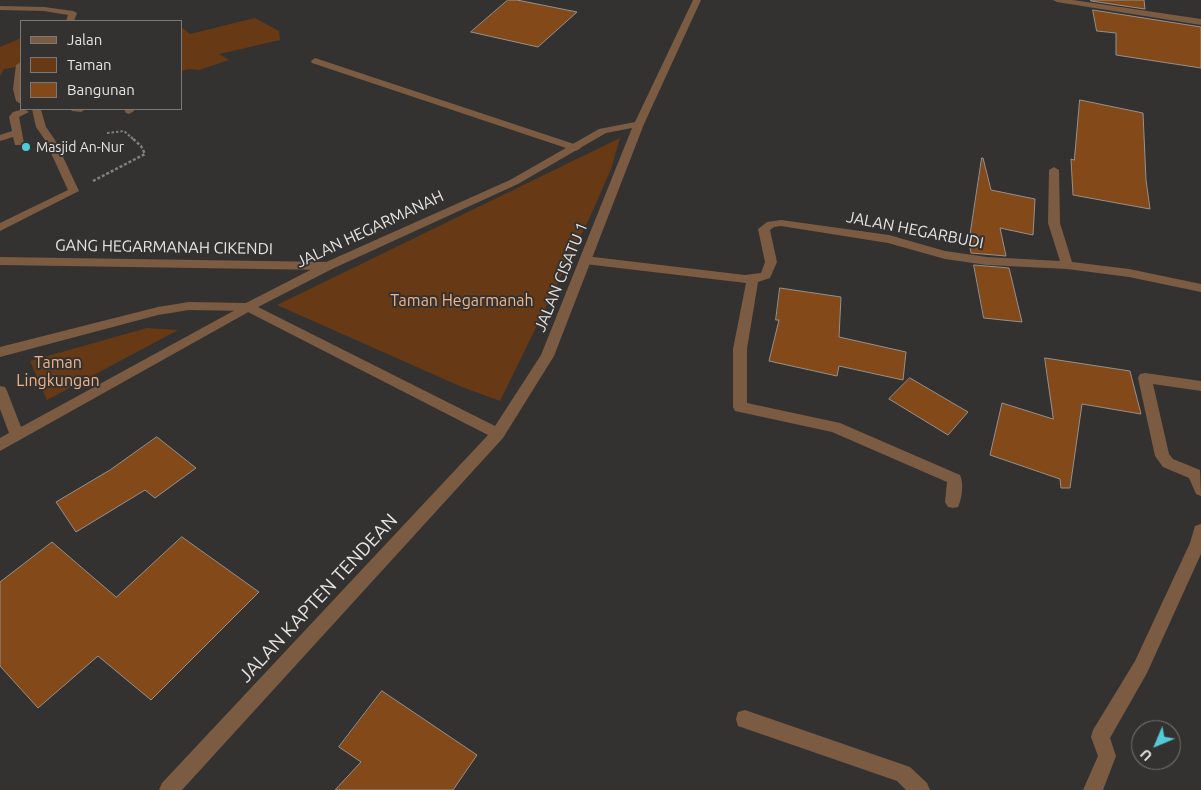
<!DOCTYPE html>
<style>
body{margin:0}
#map{position:relative;width:1201px;height:790px;overflow:hidden;background:#343230;font-family:Ubuntu,sans-serif}
canvas{display:block}
.legend{position:absolute;left:20px;top:20px;width:162px;height:90px;box-sizing:border-box;background:#343230;border:1px solid #7b7978;margin:0;padding:6px 9px;list-style:none;font-size:15px;color:#e5e4e3}
.legend li{display:flex;align-items:center;gap:10px;height:25px}
.legend b{width:25px;border:1px solid #7b7978}
.north{position:absolute;left:1131px;top:720px;width:50px;height:50px;box-sizing:border-box;background:#343230;border:1px solid #7b7978;border-radius:50%;rotate:225deg;font-size:14px;font-weight:700;line-height:20px;text-align:center;color:#e5e4e3}
.north::after{content:'';display:block;margin:auto;width:18px;height:22px;background:#52cbd9;clip-path:polygon(50% 0,100% 100%,50% 72%,0 100%)}
</style>
<div id="map">
<canvas width="1201" height="790"></canvas>
<ul class="legend">
<li><b style="height:6px;background:#7c5b43"></b>Jalan</li>
<li><b style="height:14px;background:#673a15"></b>Taman</li>
<li><b style="height:14px;background:#834919"></b>Bangunan</li>
</ul>
<div class="north">U</div>
</div>
<script>
const ctx = document.querySelector('canvas').getContext('2d');
ctx.lineJoin = 'round';
function fill(path, color) { ctx.fillStyle = color; ctx.fill(path, 'evenodd'); }
function strokePath(path, color, width, dash) { ctx.strokeStyle = color; ctx.lineWidth = width; ctx.lineCap = dash ? 'butt' : 'round'; ctx.setLineDash(dash || []); ctx.stroke(path); }
function label(font, color, halo, rows, align = 'center') {
  ctx.font = font + ' Ubuntu,sans-serif'; ctx.lineWidth = 4; ctx.setLineDash([]); ctx.textBaseline = 'middle'; ctx.strokeStyle = halo; ctx.fillStyle = color; for (const [text, x, y, turn = 0] of rows) {
    ctx.save(); ctx.translate(x, y); ctx.rotate((+turn || 0) * Math.PI / 180); ctx.textAlign = isNaN(turn) ? turn : align; if (halo) ctx.strokeText(text, 0, 0); ctx.fillText(text, 0, 0); ctx.restore();
  }
}
fill(new Path2D(`
 M255,18L279,31L280,40L219,54L229,60L199,70L189,69L181,71V27L190,34Z
 M21,38V66L4,69L0,76V47Z
 M620,138L611,169L590,217L500,401L462,387L277,305Z
 M147,328L178,330L47,400L30,361Z`), '#673a15');
const building = new Path2D(`
 M508,0H517L577,12L538,47L471,32Z
 M1091,0H1144L1145,9L1091,1Z
 M1093,10L1201,27V68L1116,55V33L1097,31Z
 M1080,100L1143,113L1146,180L1150,209L1073,195L1071,159L1074,160Z
 M982,158H983L991,190L1035,199L1033,235L1000,228L1006,256L971,253L969,242Z
 M974,265L1009,268L1022,322L984,318Z
 M780,288L841,297L839,337L906,352L903,380L839,366L837,376L769,361L779,320H776Z
 M1045,358L1130,371L1141,414L1082,404L1070,488H1061L1060,479L990,455L1002,403L1053,419Z
 M910,378L968,412L948,435L889,399Z
 M157,437L196,468L155,498L145,490L76,532L56,502L110,470Z
 M182,537L259,592L151,700L98,656L38,708L0,666V582L52,542L116,597Z
 M382,691L477,755L453,790H335L361,762L339,747Z`);
fill(building, '#834919');
strokePath(building, '#94918f', 1);
strokePath(new Path2D(`
 M107,133L124,131L133,139`), '#81807e', 2, [2.5, 2]);
strokePath(new Path2D(`
 M93,181L145,154L141,146L131,137`), '#81807e', 2.5, [3, 2]);
fill(new Path2D(`
 M1053,0H1073L1201,19V25L1057,2Z`), '#7c5b43');
fill(new Path2D(`
 M0,6L44,7L73,11L77,13L74,21H66L68,15L44,11L0,10Z
 M315,58L580,146L581,148L576,151L572,150L312,63L311,61Z
 M21,62V104L16,101L13,89L16,65Z
 M24,109L29,112L19,117L24,143L23,145H15L13,137L0,141V135L12,131L9,117L13,112Z
 M32,109L41,110L46,127L55,140L79,191L0,231V223L68,190L45,140L36,127Z
 M70,109H86L81,112L72,111Z
 M124,109H134V111L129,114L126,113Z
 M1054,167L1059,170L1060,223L1072,262L1129,269L1201,284V292L1129,277L1067,269L987,265L945,259L888,243L781,226L774,227L770,230L777,262L770,278L758,282L747,349V403L840,423L960,475C964,483 962,499 958,507L953,508L948,507L945,502L947,482L832,432L735,411L733,407V349L746,283L585,264L579,260L585,256L745,275L761,273L765,262L758,229L767,222L781,220L889,235L945,251L987,257L1060,261L1048,223L1049,170Z
 M0,257L328,262L334,266L328,270L0,265Z
 M248,303L254,307L252,310L0,451V438L9,433L0,409V386L5,387L7,391L21,427Z
 M1145,373L1201,381V391L1153,384L1169,454L1173,459L1200,470L1201,496L1196,494L1189,478L1163,467L1155,456L1138,378L1140,374Z
 M1201,524V554L1147,673L1110,738L1116,756L1103,790H1083L1098,756L1091,737L1093,730L1135,661L1190,543L1195,526Z
 M745,710L910,767L927,783L930,790H906L897,781L738,726L736,719L738,712Z`), '#7c5b43');
fill(new Path2D(`
 M693,0H701L644,124L554,356L503,438L182,790H159L162,783L488,435L246,311L189,310L158,315L0,357V347L158,307L189,302L246,303L324,263L510,180L599,129L635,122ZM632,128L541,355L495,426L258,307L332,269L518,184L606,133Z`), '#7c5b43');
for (const [x, y, r, color] of [
 [26,147,5,"#52cbd9"]
]) { const dot = new Path2D(); dot.arc(x, y, r, 0, 2 * Math.PI); ctx.fillStyle = color; ctx.fill(dot); strokePath(dot, '#343230', 2); }
label('14px', '#e5e4e3', '#343230', [
 ["Masjid An-Nur",36,147]
], 'left');
label('16px', '#e5e4e3', '#343230', [
 ["JALAN HEGARMANAH",370,229,-25],
 ["JALAN HEGARBUDI",915,230,11],
 ["GANG HEGARMANAH CIKENDI",164,247,1],
 ["JALAN CISATU 1",561,277,-68]
]);
label('16px', '#f2b488', '#343230', [
 ["Taman Hegarmanah",462,301],
 ["Taman",58,363],
 ["Lingkungan",58,381]
]);
label('19px', '#e5e4e3', '#343230', [
 ["JALAN KAPTEN TENDEAN",318,598,-47]
]);
</script>
